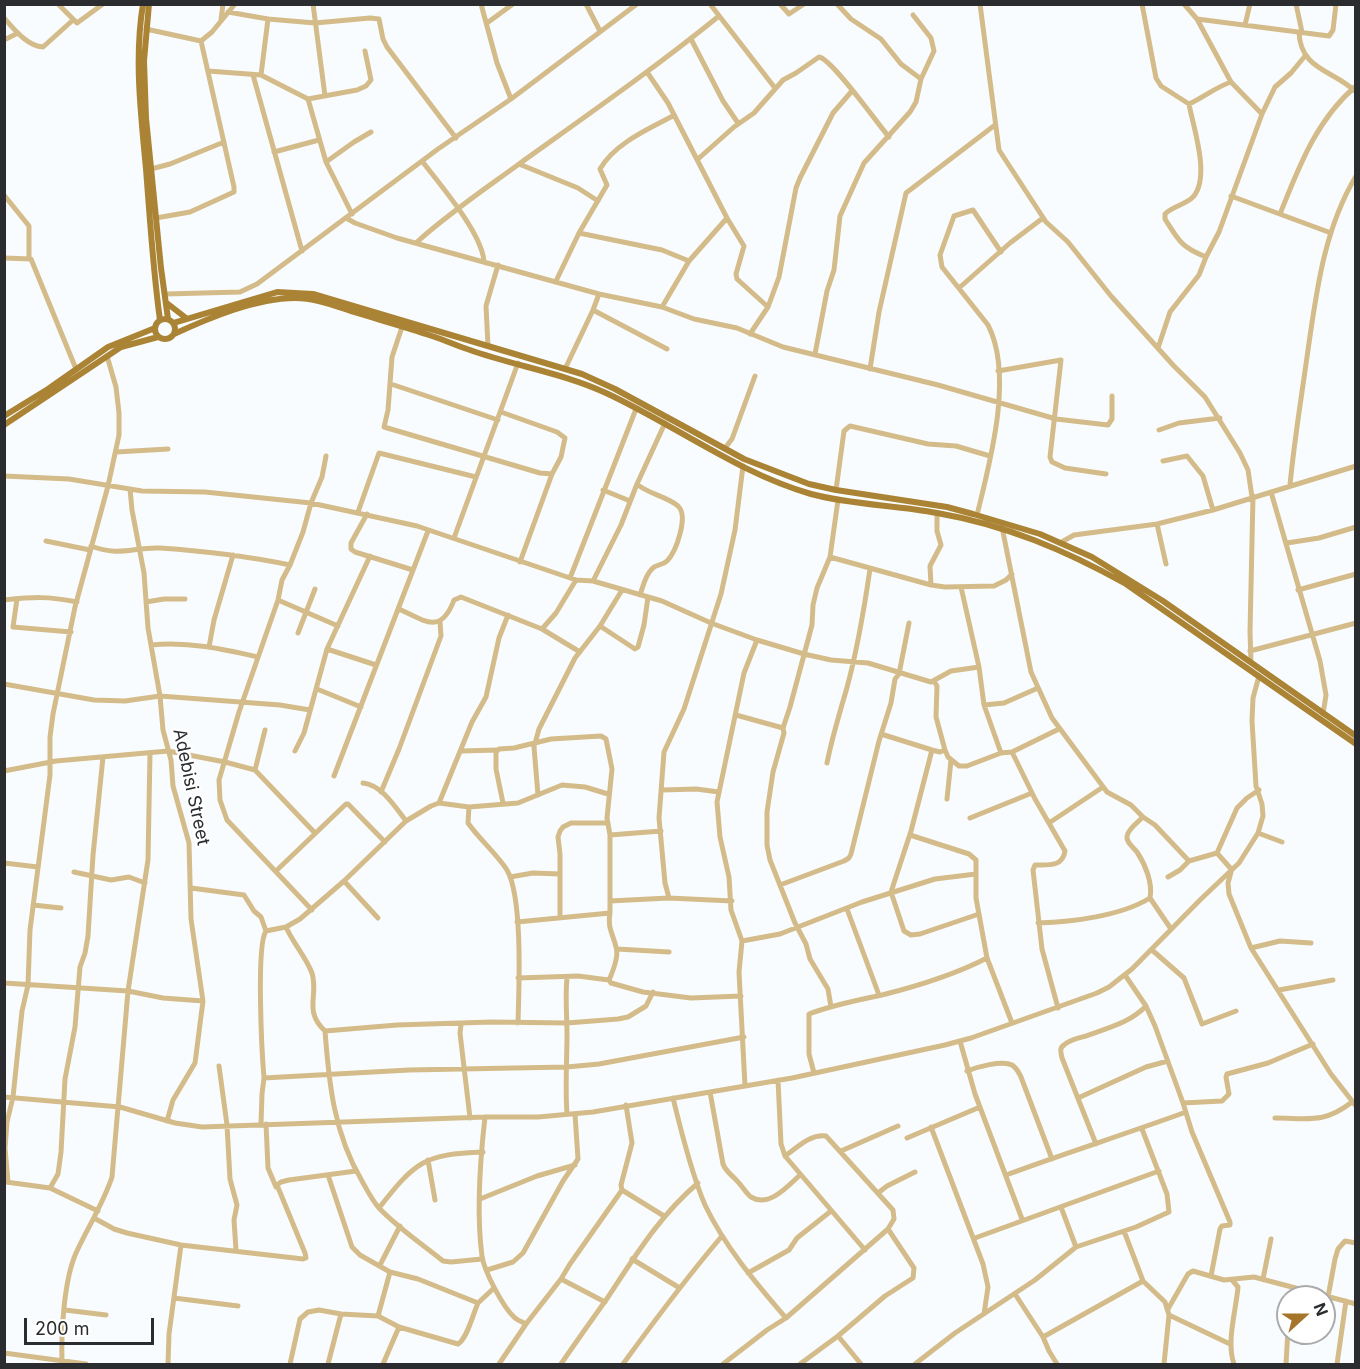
<!DOCTYPE html>
<style>
body{margin:0}
#map{position:relative;width:1360px;height:1369px;overflow:hidden;background:#f9fcfe;font-family:Inter,sans-serif}
canvas{display:block}
.frame{position:absolute;inset:0;border:6px solid #2a2c2f;pointer-events:none}
.north{position:absolute;left:1276px;top:1285px;width:60px;height:60px;box-sizing:border-box;background:#fff;border:2px solid #aaabac;border-radius:50%;rotate:69deg;font-size:16px;font-weight:700;line-height:24px;text-align:center;color:#2a2c2f}
.north::after{content:'';display:block;margin:auto;width:21px;height:27px;background:#a6742b;clip-path:polygon(50% 0,100% 100%,50% 72%,0 100%)}
.scale{position:absolute;left:24px;top:1318px;width:130px;height:27px;box-sizing:border-box;border:3px solid #2a2c2f;border-top:0;padding-left:8px;font-size:18px;line-height:21px;white-space:nowrap;color:#2a2c2f;-webkit-text-stroke:4px #fff;paint-order:stroke}
</style>
<div id="map">
<canvas width="1360" height="1369"></canvas>
<div class="frame"></div>
<div class="north">N</div>
<div class="scale">200 m</div>
</div>
<script>
const ctx = document.querySelector('canvas').getContext('2d');
ctx.lineJoin = 'round';
function strokePath(path, color, width, dash) { ctx.strokeStyle = color; ctx.lineWidth = width; ctx.lineCap = dash ? 'butt' : 'round'; ctx.setLineDash(dash || []); ctx.stroke(path); }
function label(font, color, halo, rows, align = 'center') {
  ctx.font = font + ' Inter,sans-serif'; ctx.lineWidth = 4.5; ctx.setLineDash([]); ctx.textBaseline = 'middle'; ctx.strokeStyle = halo; ctx.fillStyle = color; for (const [text, x, y, turn = 0] of rows) {
    ctx.save(); ctx.translate(x, y); ctx.rotate((+turn || 0) * Math.PI / 180); ctx.textAlign = isNaN(turn) ? turn : align; if (halo) ctx.strokeText(text, 0, 0); ctx.fillText(text, 0, 0); ctx.restore();
  }
}
strokePath(new Path2D(`
 M58,4L77,23L103,4
 M313,4L325,96
 M481,4L497,63L511,99
 M586,4L600,31
 M710,4L775,88
 M780,4L789,14L804,4
 M837,4L851,19L881,39L901,64L921,79
 M980,4L999,150L1046,222L1068,242L1111,296L1173,365L1205,397L1240,453L1248,470L1252,497L1253,496L1250,632L1251,663
 M1142,4L1156,78L1161,86L1189,104C1193,127 1211,177 1193,197C1185,205 1173,206 1165,214V219C1179,241 1181,247 1206,257L1199,275L1170,312L1158,348
 M1184,4L1197,19L1329,36L1333,30L1336,4
 M1296,4L1302,32
 M228,12L268,19
 M4,18C14,29 27,46 43,47L73,20
 M1197,19L1231,82L1262,114
 M221,20L223,4
 M487,23L513,4
 M1245,25L1250,4
 M146,29L201,41L212,32L235,4
 M1299,32C1300,70 1334,70 1356,92
 M691,39L723,101L738,123
 M4,40L18,33
 M208,71L261,75L308,99L357,90L366,86L371,80L365,51
 M647,72L668,103L727,218L744,246L736,274L737,279L768,307
 M253,75L302,251
 M261,75L268,19L315,23L370,18L379,19L383,39L387,47L456,138
 M308,99L326,162L352,214
 M1189,104C1204,97 1216,87 1231,82
 M274,152L319,140
 M698,159L734,127L754,113L783,80L796,73L819,57C832,59 877,123 889,137
 M422,161C441,186 481,232 484,261
 M326,162L354,142L371,132
 M519,164L578,188L598,201
 M151,169L170,164L224,142
 M4,195L29,226V257
 M1231,196L1331,233
 M1280,214C1299,167 1316,120 1356,86
 M156,218L190,212L234,192V187L201,41
 M346,218L355,223L397,238L599,294L662,307L694,319L737,328L783,347L938,385L1056,419L1108,425L1112,419V396
 M579,233L662,250L689,261
 M417,242C449,213 485,189 519,164C586,116 655,68 719,16
 M1206,257L1219,232L1262,114L1275,87L1291,73L1305,56
 M4,258L31,259L76,369
 M556,281L579,233L607,185L600,169C614,144 648,129 673,116
 M959,288L1010,243L1043,218
 M166,294L240,292L257,284L438,149L511,99L637,4
 M662,307L689,261L727,218
 M593,310L667,349
 M402,327L392,357L388,410L384,427L540,473L552,474
 M750,334L768,307L779,277L796,188L800,178L833,113L852,91
 M488,346L486,306L498,265
 M815,354L827,291L834,270L840,216L864,163L910,112L916,102L921,79L934,51L931,38L913,15
 M565,369L593,310L599,294
 M870,369L879,312L906,193L995,125
 M998,371L1061,360L1050,457L1052,462L1065,468L1106,474
 M391,384L498,420
 M501,412L557,432L565,438L561,457L552,474L520,562
 M1159,430L1179,423L1220,418
 M725,448L732,439L755,376
 M116,452L168,449
 M1163,461L1187,456L1203,476L1213,510
 M4,476L69,479L142,491L205,492L311,503L417,526L576,580L593,581L662,601L711,623L757,640L804,654L831,660L868,663L931,682L951,671L979,667
 M637,484C648,494 666,496 678,506C689,516 676,552 667,561C662,566 655,564 651,570C645,576 643,587 640,595
 M1290,485C1294,442 1301,400 1307,357C1316,295 1323,231 1356,176
 M130,489L132,510L144,573L148,628L160,696L163,730L171,760L173,786L189,843L191,919L203,1001L195,1063L173,1100L167,1121
 M603,490L630,501
 M836,490L844,431L850,426L928,444L956,446L990,456
 M1271,492L1320,661L1326,695L1323,714
 M358,512L379,453L476,477
 M367,514L351,543V549L355,552L413,570
 M977,515C990,462 1014,375 988,325L942,267L940,255L954,216L973,210L1001,252
 M1157,524L1166,564
 M1002,527L1031,672L1052,718L1107,792L1131,805L1143,817L1155,825L1189,861L1217,853L1232,870
 M454,538L518,363
 M46,541L90,550
 M1060,543L1074,535L1157,524L1213,510L1356,466
 M1287,543L1319,538L1356,527
 M91,546C120,557 132,547 160,548C204,551 247,556 290,565
 M830,557L931,585L945,587L994,586L1006,580L1012,574
 M570,578L636,409
 M593,581L621,525L637,484L665,423
 M931,585L930,566L941,545L937,531V513
 M961,587L979,667L984,705L1001,753
 M1298,590L1356,574
 M17,599L13,627L71,632
 M4,600C34,597 47,596 77,602
 M278,600L338,626
 M146,602L164,599H185
 M399,609C425,621 441,635 454,600L461,597L542,629L556,613L576,580
 M600,626L635,649L638,647L644,625L648,597
 M542,629L580,652
 M298,633L315,589
 M151,645C187,641 223,649 258,657
 M209,647L214,620L233,555
 M327,649L376,665
 M1250,651L1356,623
 M934,681L937,686L936,717L945,750L948,757L959,766H967L1001,753L1012,752L1059,729
 M4,684L94,700L125,701L160,696L280,705L310,710
 M317,689L361,707
 M984,705L1004,703L1038,688
 M736,715L783,728
 M881,734L932,750L940,752L945,750
 M932,750L911,831L891,892L904,931L911,935L920,934L979,914
 M295,751L304,733L327,649L370,556
 M461,751L497,750
 M1012,752L1035,799L1065,851C1063,867 1048,865 1035,865L1033,870L1042,949L1058,1008
 M827,763C832,738 839,715 846,691C857,652 864,610 870,569
 M255,770L265,730
 M4,771L56,761L168,751L225,762L255,770L315,833
 M334,776L428,531
 M363,783C382,785 395,807 406,821
 M662,790L696,789L719,792
 M381,792L399,749L441,636L440,622
 M538,795L534,747L539,729L575,658L600,626L622,590
 M947,799L951,760
 M439,803L472,722L486,697L499,638L508,615
 M503,803L496,769V752L499,749L514,748L551,739L601,736L606,739L612,769L607,818L610,835V913C607,927 613,934 616,947C619,955 613,971 609,980
 M469,807L468,823C480,840 496,853 507,870C523,898 519,988 518,1023
 M970,818L1032,793
 M1049,823L1103,787
 M1258,833L1282,842
 M610,835L661,831
 M910,835L969,854L976,860V898L987,958L1012,1023
 M1217,853L1237,808L1247,798L1259,790
 M4,863L38,867
 M276,871L346,804H348L385,842
 M74,872L111,880L129,877L145,883
 M1231,872L1228,883L1229,894L1251,948L1331,1074L1356,1106
 M510,877L533,873L560,874
 M1168,877L1180,870L1189,861
 M344,881L378,918
 M780,885L844,861L849,858L851,854L879,741L891,703L895,679L899,674L909,623
 M191,888L244,895L254,911L261,917L266,931
 M669,898L665,883L659,818L664,752L684,709L721,594L735,530L743,466
 M1150,898L1171,929
 M610,901L669,898L732,901
 M33,905L61,908
 M847,909L879,995
 M312,910L227,820L220,800L219,780L239,712L278,600L282,580L290,565L303,532L311,503L322,477L326,456
 M560,918V854L558,837L560,831L563,827L571,823H607
 M517,922L610,913
 M1038,923C1072,922 1121,916 1150,898C1153,883 1145,864 1137,852C1133,847 1126,842 1127,836C1128,829 1138,822 1143,817
 M286,927C293,943 306,957 312,973C319,996 303,1010 325,1031C329,1084 334,1134 362,1181C367,1190 372,1200 379,1208C398,1228 422,1244 443,1261L451,1262L482,1259
 M742,941L780,934L862,902L935,879L976,874
 M1251,948L1280,941L1311,943
 M617,949L669,952
 M1152,950L1184,978L1202,1024L1236,1011
 M1125,975L1146,1006L1155,1026L1183,1103L1192,1132L1230,1222V1225L1222,1226L1220,1229L1211,1276
 M518,978L578,976L609,980L611,983L643,992L691,998L741,996
 M567,978C565,997 567,1015 567,1034C567,1061 565,1087 567,1114
 M4,983L128,991L163,998L203,1001
 M1279,990L1333,980
 M831,1007L828,989L810,959L806,944L795,923L770,860L767,845V812L773,772L784,733L783,728L790,707L812,625L813,605L817,588L830,557L838,500
 M461,1025L460,1033L470,1118
 M325,1031L397,1025L492,1022L567,1023L618,1019L628,1017L646,1006L653,992
 M960,1041L975,1094L1022,1219
 M219,1066L227,1125L230,1179L237,1205L234,1220L236,1250
 M967,1071C977,1067 1002,1060 1012,1065C1017,1068 1019,1073 1021,1077L1052,1159
 M814,1073L809,1054V1014C832,1005 858,1000 882,995C918,986 954,975 987,958
 M264,1078L409,1070L567,1067L599,1064L744,1037
 M778,1080L781,1144L785,1156L865,1250
 M745,1086L739,972L742,941L731,910L729,877L720,837L717,802L744,673L757,640
 M710,1092L723,1164C726,1172 733,1176 738,1182C743,1187 746,1193 751,1197C769,1208 788,1186 800,1175
 M4,1097L120,1107L175,1123L202,1127L485,1117H538L593,1112L792,1078L945,1045L971,1038L1097,993L1109,987L1132,969L1201,899L1239,863L1258,833L1263,816L1262,804L1256,786L1252,721L1253,698L1259,676
 M673,1098C681,1131 692,1175 705,1205C725,1247 756,1283 786,1318
 M1078,1098L1146,1067L1168,1061
 M1183,1103L1222,1101L1229,1094L1226,1077L1227,1074L1268,1063L1313,1044
 M485,1117C480,1161 476,1212 482,1256C484,1271 503,1307 514,1317C517,1320 522,1322 526,1324
 M1275,1118C1308,1118 1324,1124 1352,1102
 M261,1124L262,1094L264,1078C262,1055 256,945 266,931L286,927L300,919L344,881L406,821L431,806L439,803L469,807L518,803L562,785L585,787L608,794
 M266,1124L268,1168L276,1187
 M931,1127L983,1264L988,1287L984,1314
 M907,1138L980,1107
 M1096,1144L1062,1058C1061,1053 1059,1048 1064,1045C1069,1040 1079,1038 1086,1036C1107,1028 1130,1023 1146,1006
 M841,1151L898,1126
 M428,1160L435,1200
 M328,1175L352,1247L360,1255L390,1272L418,1279L478,1303L494,1288
 M1006,1175C1065,1153 1126,1134 1186,1112
 M6,1182L50,1188L98,1211
 M8,1182L5,1148L7,1122L13,1097L22,1011L28,985L30,930L50,775V737L53,714L75,607L108,486L119,435V413L116,387L107,356
 M50,1188L58,1174L61,1152L65,1079L75,1027L80,967L85,953L88,936L93,855L103,757
 M622,1190L664,1216
 M878,1193L887,1186L915,1172
 M480,1199L537,1176L575,1165
 M1061,1207L1076,1247
 M379,1208C415,1162 424,1154 483,1152
 M94,1218L114,1229L127,1233L181,1245L303,1259L306,1258L305,1253L277,1185L281,1182L289,1180L356,1171
 M1124,1231L1143,1281L1165,1302L1169,1315L1230,1344
 M975,1238L1159,1171
 M632,1259L678,1287
 M380,1265L400,1226
 M487,1270L513,1262L523,1253L563,1181L578,1159L575,1114
 M748,1273L789,1250L797,1238L831,1211
 M561,1279L605,1302
 M1263,1279L1271,1239
 M1232,1280L1238,1287C1236,1311 1226,1342 1234,1364
 M1015,1294L1043,1337L1049,1351L1057,1364
 M1291,1297L1293,1288
 M1328,1297L1335,1259L1338,1249L1345,1241L1356,1243
 M174,1298L238,1306
 M1168,1309L1188,1274L1193,1271L1224,1280L1254,1277L1356,1304
 M65,1310L106,1315
 M378,1316L390,1272
 M838,1336L861,1364
 M1043,1337L1143,1281
 M4,1353L86,1364
 M62,1362C61,1332 64,1280 76,1253C88,1227 103,1204 112,1177L128,991L148,860L150,753
 M168,1364L169,1334L181,1245
 M290,1364L300,1319L308,1312L319,1310L341,1314L378,1316L399,1327L458,1344C467,1339 473,1314 478,1303
 M328,1364L341,1314
 M383,1364L399,1327
 M499,1364L526,1324L561,1279L570,1264L622,1190L621,1185L632,1143L626,1105
 M561,1364C576,1342 591,1321 606,1300C634,1258 659,1216 698,1183
 M623,1364C655,1320 687,1277 722,1236
 M723,1364L767,1330L786,1318L888,1229L894,1219L893,1210L826,1136C810,1134 798,1147 785,1156
 M800,1364L838,1336L885,1296L913,1278L914,1268L888,1229
 M915,1364L955,1333L1035,1280L1076,1247L1136,1227L1169,1212L1167,1194L1142,1129
 M1164,1364L1169,1315
 M1286,1364L1288,1329
 M1337,1364L1346,1301`), '#d4bb8a', 5);
strokePath(new Path2D(`
 M143,4C134,59 141,114 146,169C150,219 153,270 160,320
 M149,4L144,61L146,118L161,268L168,319
 M168,304L186,318
 M155 329a10 10 0 1 1 20 0a10 10 0 1 1-20 0Z
 M173,323L277,292L313,294L582,374L615,389L744,459L809,484L836,490L947,507L973,514L1040,534L1092,557L1163,601L1356,736
 M174,334C209,318 256,298 295,298C315,298 335,306 354,312C380,320 406,327 432,336C445,340 457,346 470,350C515,366 563,373 606,393C675,425 738,473 811,494C852,505 896,505 937,513C1006,525 1065,550 1126,584L1356,744
 M4,416L48,389L108,347L155,328
 M4,425L121,347L158,337`), '#aa8434', 6);
label('18px', '#2a2c2f', '#fff', [
 ["Adebisi Street",191,787,78]
]);
</script>
